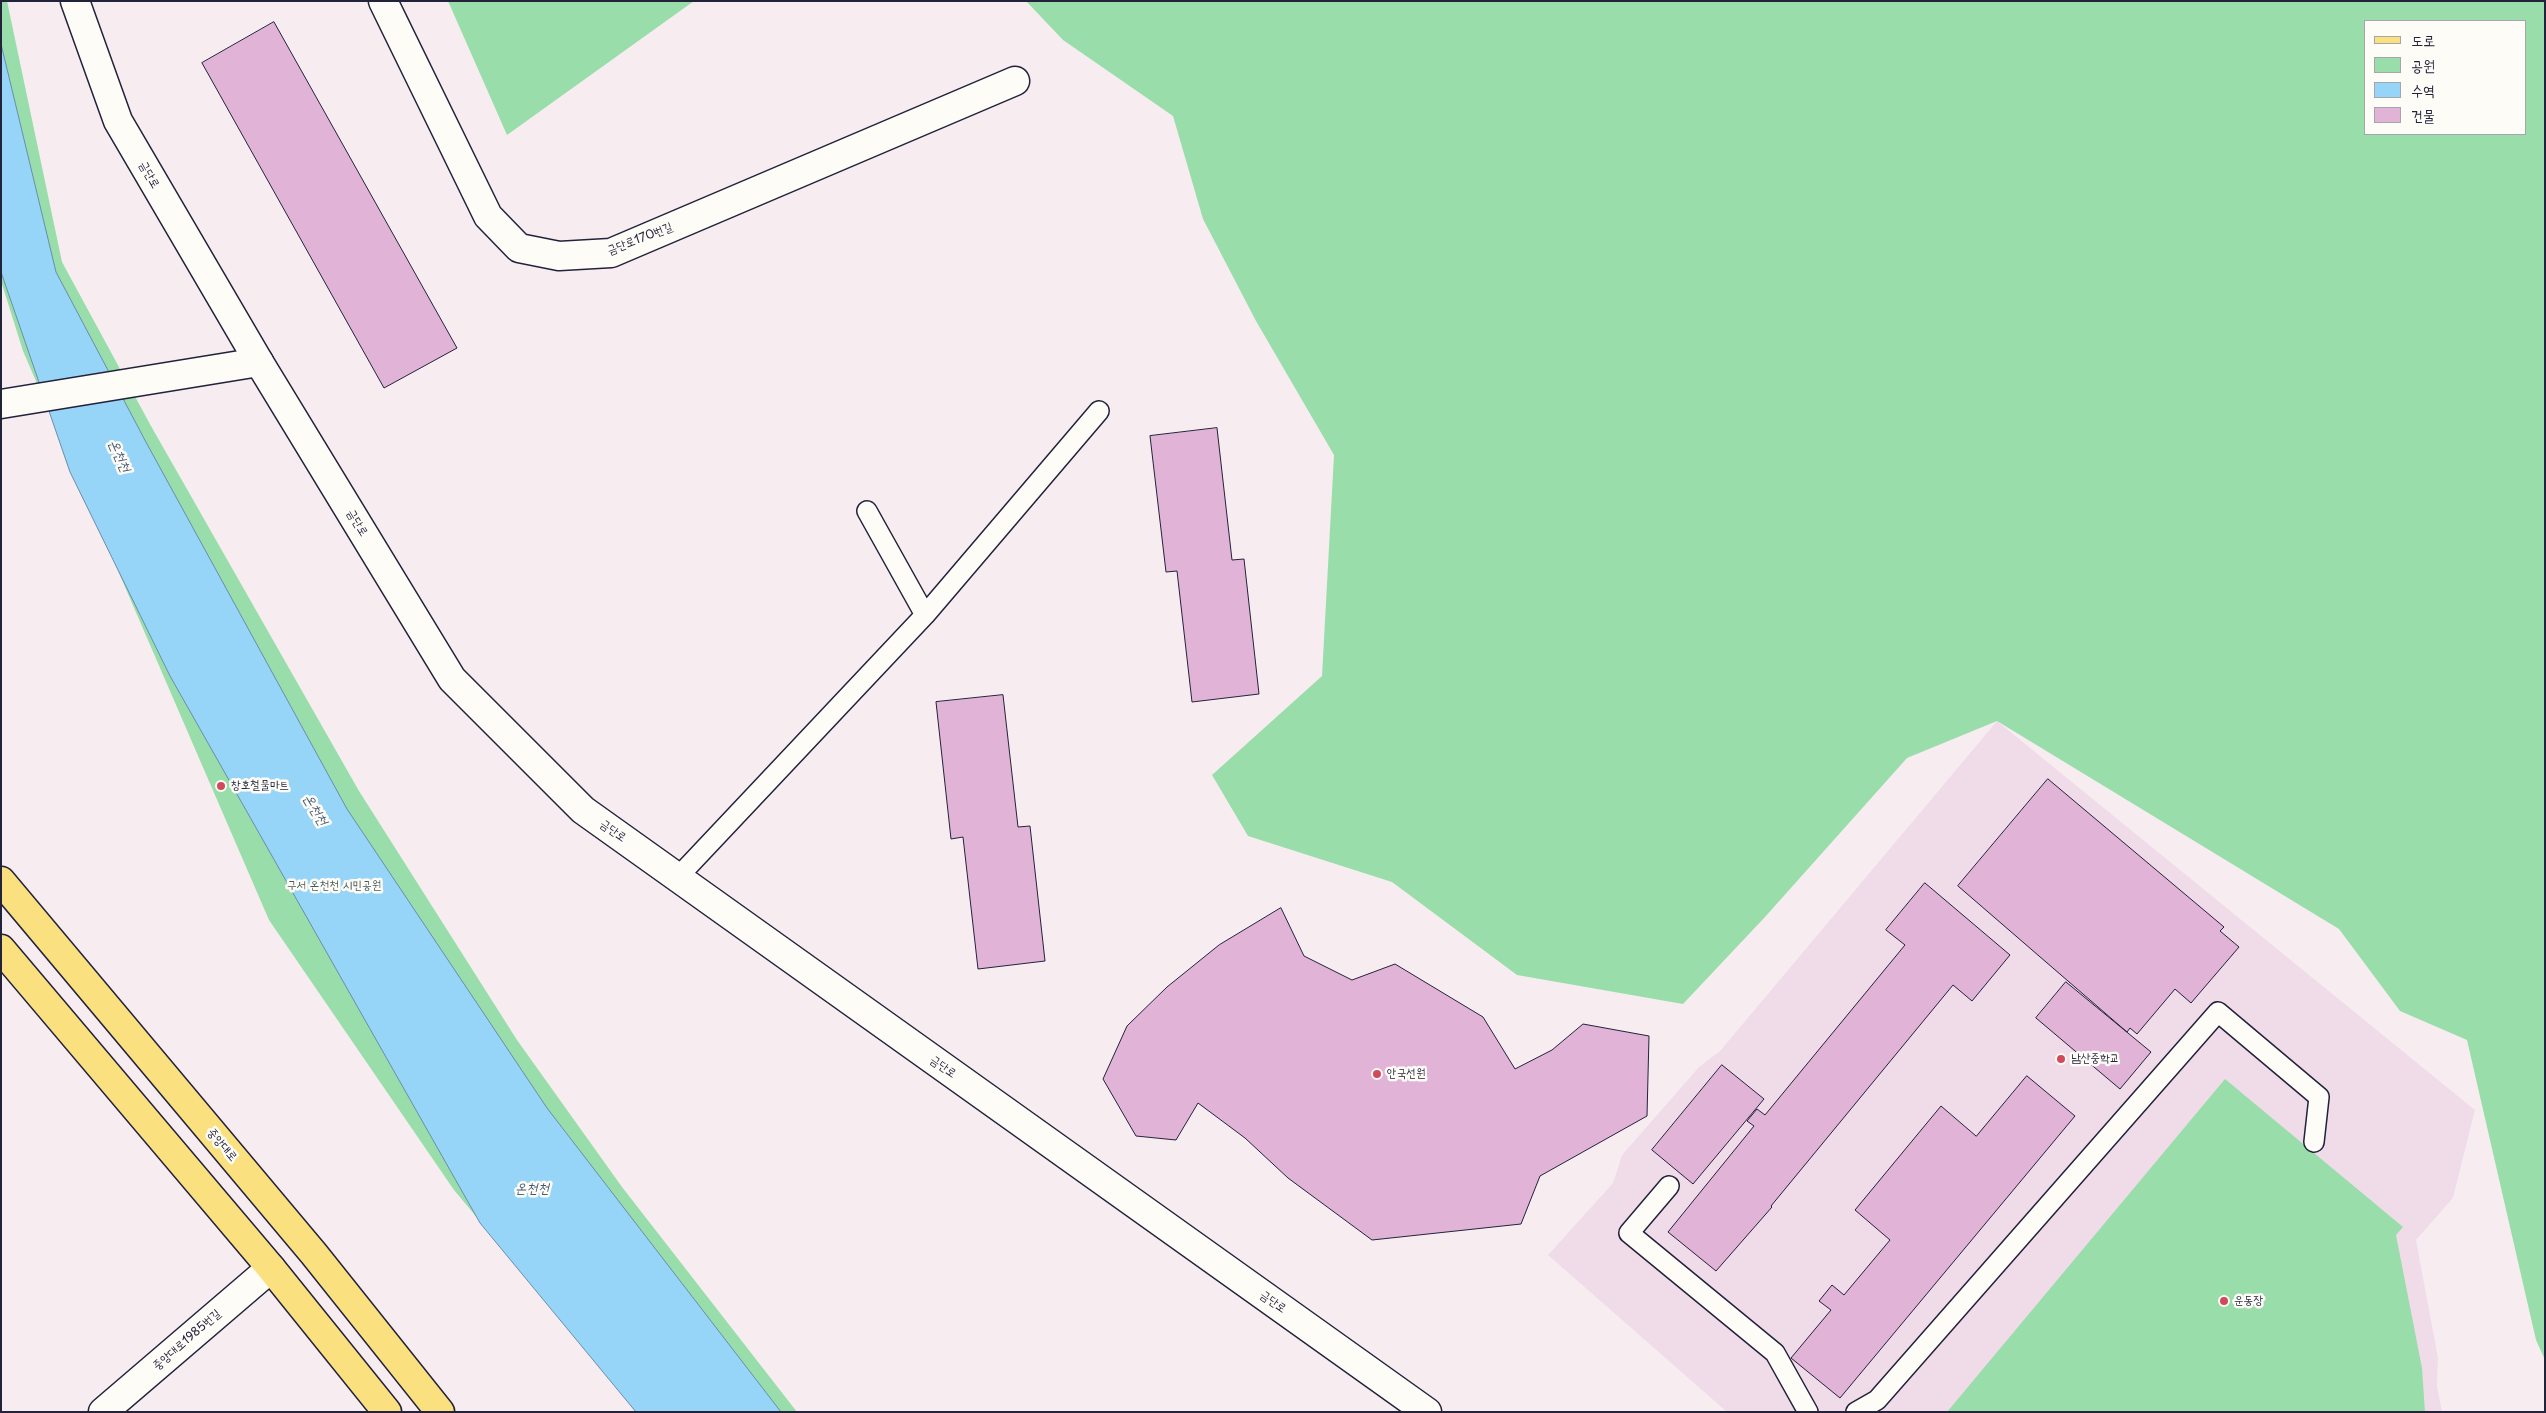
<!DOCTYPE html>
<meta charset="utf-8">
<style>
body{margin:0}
#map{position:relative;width:2546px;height:1413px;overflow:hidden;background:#f7edf1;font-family:"Playpen Sans","Poor Story",sans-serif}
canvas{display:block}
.frame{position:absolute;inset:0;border:2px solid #22223b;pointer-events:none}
.legend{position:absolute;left:2364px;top:20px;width:162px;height:115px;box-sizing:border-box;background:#fdfcf7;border:1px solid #a5a5ac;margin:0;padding:6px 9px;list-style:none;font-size:15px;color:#22223b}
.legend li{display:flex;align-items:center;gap:10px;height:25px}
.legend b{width:25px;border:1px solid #a5a5ac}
</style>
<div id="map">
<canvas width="2546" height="1413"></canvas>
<div class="frame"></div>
<ul class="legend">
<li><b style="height:6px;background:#fbe080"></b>도로</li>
<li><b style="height:14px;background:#9da"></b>공원</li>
<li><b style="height:14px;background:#97d5f8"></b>수역</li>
<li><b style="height:14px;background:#e1b3d7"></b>건물</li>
</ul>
</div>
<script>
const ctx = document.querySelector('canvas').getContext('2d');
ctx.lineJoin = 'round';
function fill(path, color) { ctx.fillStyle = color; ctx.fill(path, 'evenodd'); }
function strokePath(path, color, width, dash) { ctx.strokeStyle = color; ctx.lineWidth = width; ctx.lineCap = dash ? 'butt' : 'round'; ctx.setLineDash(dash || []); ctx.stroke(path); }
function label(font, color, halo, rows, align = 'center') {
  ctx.font = font + ' "Playpen Sans","Poor Story",sans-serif'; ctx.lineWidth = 5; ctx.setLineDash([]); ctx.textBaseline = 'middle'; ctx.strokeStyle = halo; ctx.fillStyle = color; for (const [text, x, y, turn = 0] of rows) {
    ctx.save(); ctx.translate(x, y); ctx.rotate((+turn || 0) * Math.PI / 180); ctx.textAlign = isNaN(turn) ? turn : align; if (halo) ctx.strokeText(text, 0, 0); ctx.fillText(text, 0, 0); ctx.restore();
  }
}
fill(new Path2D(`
 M1997,721L2475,1110L2453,1198L2416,1240L2438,1358L2437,1386L2442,1412H1727L1548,1255L1613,1183L1622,1155L1699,1067L1720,1051Z`), '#f0dce9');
fill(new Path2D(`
 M1,1H7L62,262L151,426L359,791L517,1040L622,1187L797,1412H639L454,1190L269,920L23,351L1,281Z
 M448,1H694L507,135Z
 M1026,1H2545V1360L2536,1340L2467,1040L2400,1011L2339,929L1997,721L1907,758L1765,917L1683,1004L1517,975L1392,882L1248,836L1212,775L1322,676L1334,455L1256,321L1203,219L1173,116L1063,40ZM2525,21V134H2365V21Z
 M2225,1079L2403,1227L2396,1235L2422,1368L2425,1412H1947Z`), '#9da');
const water = new Path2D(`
 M1,44L56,272L147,444L347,809L547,1108L781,1412H636L480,1223L170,676L70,472L1,272Z`);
fill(water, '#97d5f8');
strokePath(water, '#688dac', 1);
const building = new Path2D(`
 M274,22L457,348L384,388L202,63Z
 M1217,428L1232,560L1244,559L1259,694L1192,702L1177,571L1166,572L1150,436Z
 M1003,695L1018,827L1030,826L1045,961L978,969L963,837L951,839L936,702Z
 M2048,779L2224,927L2220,931L2239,947L2191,1003L2175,989L2137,1034L2130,1028L2127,1032L1958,886Z
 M1925,883L2010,955L1972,1001L1953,985L1771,1206L1772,1207L1716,1271L1668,1232L1754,1126L1747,1121L1757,1109L1765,1115L1905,945L1886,930Z
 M1281,908L1304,956L1352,980L1395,964L1483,1017L1515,1069L1552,1050L1583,1024L1649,1036L1647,1116L1540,1176L1521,1224L1372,1240L1288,1178L1245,1138L1198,1103L1176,1140L1136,1136L1103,1079L1127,1026L1167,987L1219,945Z
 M2066,982L2151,1052L2120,1089L2036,1018Z
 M1722,1065L1764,1099L1693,1184L1652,1150Z
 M2027,1076L2075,1116L1840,1398L1791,1358L1831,1310L1819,1301L1832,1285L1844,1295L1890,1240L1855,1210L1941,1106L1976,1136Z`);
fill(building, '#e1b3d7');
strokePath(building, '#22223b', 1);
const lane = new Path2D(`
 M925,615L1099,411
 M678,877L925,615L867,511
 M1669,1186L1629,1233L1775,1353L1808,1412
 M1856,1412L1877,1400L2218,1012L2319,1097L2314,1142`);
const street = new Path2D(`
 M383,1L488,216L519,248L559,256L611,253L1015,81
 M1,404L259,362
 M103,1412L271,1268`);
const secondary = new Path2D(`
 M75,1L118,121L259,362L452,679L583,810L1427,1412`);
const primary = new Path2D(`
 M1,881L314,1254L440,1412
 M1,949L271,1268L387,1412`);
strokePath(lane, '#22223b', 22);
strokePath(street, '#22223b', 31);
strokePath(secondary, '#22223b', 31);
strokePath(primary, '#22223b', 31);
strokePath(lane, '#fdfcf7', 19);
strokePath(street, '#fdfcf7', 28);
strokePath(secondary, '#fdfcf7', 28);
strokePath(primary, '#fbe080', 28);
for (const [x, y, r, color] of [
 [221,786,5,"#d1495b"],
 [2061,1059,5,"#d1495b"],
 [1377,1074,5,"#d1495b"],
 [2224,1301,5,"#d1495b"]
]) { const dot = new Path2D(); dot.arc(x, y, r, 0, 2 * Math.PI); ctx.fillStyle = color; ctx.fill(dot); strokePath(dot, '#fdfcf7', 2); }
label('12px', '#22223b', '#fdfcf7', [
 ["금단로",149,175,60],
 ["금단로170번길",640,239,-21],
 ["금단로",357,523,59],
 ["금단로",613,831,35],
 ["금단로",943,1067,35],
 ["중앙대로",222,1145,50],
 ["금단로",1273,1302,35],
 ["중앙대로1985번길",187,1340,-41]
]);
label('12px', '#22223b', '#fdfcf7', [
 ["창호철물마트",231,786],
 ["남산중학교",2071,1059],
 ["안국선원",1387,1074],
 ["운동장",2234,1301]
], 'left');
label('12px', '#465a5c', '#fdfcf7', [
 ["구서 온천천 시민공원",334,886]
]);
label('italic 14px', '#455874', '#fdfcf7', [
 ["온천천",119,456,66],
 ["온천천",315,810,59],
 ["온천천",532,1189]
]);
</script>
